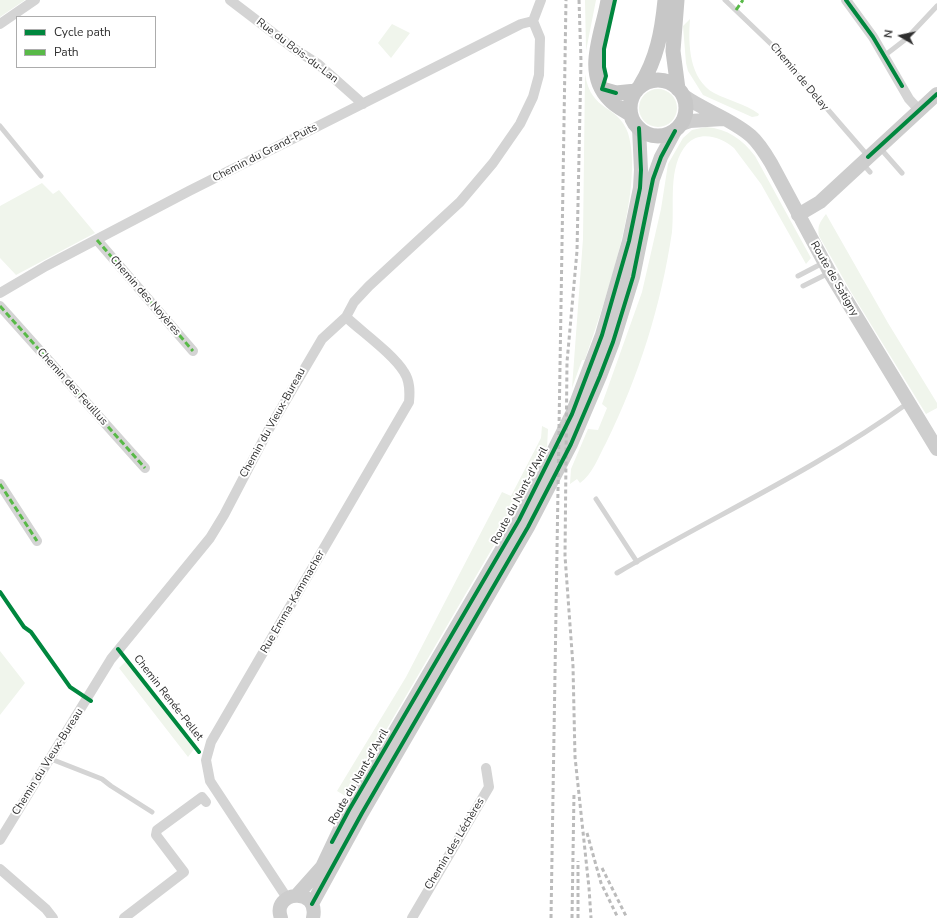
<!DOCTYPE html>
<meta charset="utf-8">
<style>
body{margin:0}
#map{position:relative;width:937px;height:918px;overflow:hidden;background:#fff;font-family:"Nunito Sans",sans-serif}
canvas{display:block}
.legend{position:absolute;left:16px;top:16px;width:140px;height:52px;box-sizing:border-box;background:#fff;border:1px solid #acacac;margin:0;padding:5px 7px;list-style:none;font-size:12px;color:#2f2f2f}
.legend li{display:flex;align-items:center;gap:8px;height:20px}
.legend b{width:20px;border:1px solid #acacac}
.north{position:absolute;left:881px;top:16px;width:40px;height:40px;-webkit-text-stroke:3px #fff;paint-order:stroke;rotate:279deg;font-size:11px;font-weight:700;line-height:16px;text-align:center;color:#2f2f2f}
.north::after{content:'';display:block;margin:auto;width:14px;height:18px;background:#2f2f2f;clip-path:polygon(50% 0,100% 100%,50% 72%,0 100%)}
</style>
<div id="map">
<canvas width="937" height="918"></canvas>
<ul class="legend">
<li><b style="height:5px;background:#00873e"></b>Cycle path</li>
<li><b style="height:5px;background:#58b947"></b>Path</li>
</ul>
<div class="north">N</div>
</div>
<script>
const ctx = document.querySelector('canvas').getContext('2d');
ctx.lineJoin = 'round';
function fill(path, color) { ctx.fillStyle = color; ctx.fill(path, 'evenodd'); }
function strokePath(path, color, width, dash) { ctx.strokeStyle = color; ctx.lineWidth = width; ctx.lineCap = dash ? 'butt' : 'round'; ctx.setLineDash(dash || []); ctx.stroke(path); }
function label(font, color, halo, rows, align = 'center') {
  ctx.font = font + ' "Nunito Sans",sans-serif'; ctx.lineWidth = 4; ctx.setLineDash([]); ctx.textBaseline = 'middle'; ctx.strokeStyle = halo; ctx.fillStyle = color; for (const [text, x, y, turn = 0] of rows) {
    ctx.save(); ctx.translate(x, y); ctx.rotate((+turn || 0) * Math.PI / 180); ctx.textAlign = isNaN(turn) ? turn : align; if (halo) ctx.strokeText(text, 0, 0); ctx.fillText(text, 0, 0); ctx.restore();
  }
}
fill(new Path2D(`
 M0,0H25L0,17Z
 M585,0H596L586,51Z
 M690,19C688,44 689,79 714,93C729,101 744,103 759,114L758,116L752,117L703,95L688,71L686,63L683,26Z
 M392,24L410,33L391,58L378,43Z
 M585,74C591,113 618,104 628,133C645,189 604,304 585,360H582L572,388L583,239Z
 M639 108a19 19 0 1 1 38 0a19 19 0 1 1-38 0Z
 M706,127C728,129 742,139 755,156L811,258L806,264L761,184L734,148C722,137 700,130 687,144C667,167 675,205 672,232C661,306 639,376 606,443C599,456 592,475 580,483L577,479L570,484L571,469L588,429L598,430L607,408L602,404L642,292L661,209L668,164L683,138L692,130Z
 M42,183L53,194L59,190L95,233L16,275L0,258V206Z
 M826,214L888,323L937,403V408L926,414L851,292L819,236C817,226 820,222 826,214Z
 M542,426L548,429L547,448L500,535L347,797L337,791L406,677L502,492L511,496L541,438Z
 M0,651L25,683L0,715Z
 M126,661L194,749L188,757L119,668Z`), '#f0f5ec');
strokePath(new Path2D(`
 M725,0L772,45L868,156
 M884,56L906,39L937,6
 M0,126L41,176
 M880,148L902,173
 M863,164L870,172
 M798,276L823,263
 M803,286L829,273
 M596,499L637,562
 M617,573C714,516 817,469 908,403
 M51,759L102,779L111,786L152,812`), '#d4d4d4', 5);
strokePath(new Path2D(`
 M230,0L293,48L318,64L363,104
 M846,0L873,37L909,99L919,110
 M533,21L541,0
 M0,24L35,0
 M97,240L193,351
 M0,293L46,266L189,191L521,24L533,21
 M0,306L145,468
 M0,484L37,541
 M0,840L111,659L210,538L224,515L269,429L322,339L346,317L354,302L369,286L460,202L493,163L520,124L533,97L539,75L540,38L533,21
 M0,869L46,909L53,918
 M287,898L210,781L206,760L211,742L409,402C410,391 410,381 404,372C393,354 362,332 346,317
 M124,918L184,872L156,835L157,830L202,797L206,802
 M412,918L489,787L486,768`), '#d4d4d4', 10);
strokePath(new Path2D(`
 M684,96C705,111 732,119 751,136C759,143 765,153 771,163L830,273L937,449
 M681,124L690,121L723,119
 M798,215L820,202L937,94
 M297,895L322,867L349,810L519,520L572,414L602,335L629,241L640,188L641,170L639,128
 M312,904L362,813L528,527L571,444L600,376L613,342L633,277L653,179L661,157L675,131
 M281,918C271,891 320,886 313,918`), '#cdcdcd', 14);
strokePath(new Path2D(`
 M608,0C603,33 582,72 610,100C615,106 624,110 630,114
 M677,0L673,51L678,89
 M630 108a28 28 0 1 1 56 0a28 28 0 1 1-56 0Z
 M640,86C657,59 662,31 665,0
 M602,89L616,93L636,91`), '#c7c7c7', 15);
strokePath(new Path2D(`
 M579,0L581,62L577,251L567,362L565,556L573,666L575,757L589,888L591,918
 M587,833L601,883L618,918
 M602,868L627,918
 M551,918L566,0
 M572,918L574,793
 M578,918V861`), '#bbb', 3, [4, 3]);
strokePath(new Path2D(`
 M736,10L743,0
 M97,240L193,351
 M0,306L145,468
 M0,484L37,541`), '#58b947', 3, [6, 3]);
strokePath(new Path2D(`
 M615,0L604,49V67L606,76L602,89L616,93
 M846,0L873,37L902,86
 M868,157L937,94
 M0,592L24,627L31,632L70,687L91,701
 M118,649L199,752
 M332,842L349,810L519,520L572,414L602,335L629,241L640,188L641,170L639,128
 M312,904L362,813L528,527L571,444L600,376L613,342L633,277L653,179L661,157L675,131`), '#00873e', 4);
label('11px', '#2f2f2f', '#fff', [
 ["Rue du Bois-du-Lan",297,51,37],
 ["Chemin de Delay",799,77,50],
 ["Chemin du Grand-Puits",265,153,-27],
 ["Route de Satigny",834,279,60],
 ["Chemin des Noyères",145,296,49],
 ["Chemin des Feuillus",72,387,48],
 ["Chemin du Vieux-Bureau",273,423,-61],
 ["Route du Nant-d'Avril",520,496,-62],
 ["Rue Emma-Kammacher",293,602,-60],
 ["Chemin Renée-Pellet",168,698,52],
 ["Chemin du Vieux-Bureau",48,762,-58],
 ["Route du Nant-d'Avril",359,777,-60],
 ["Chemin des Léchères",455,844,-59]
]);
</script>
